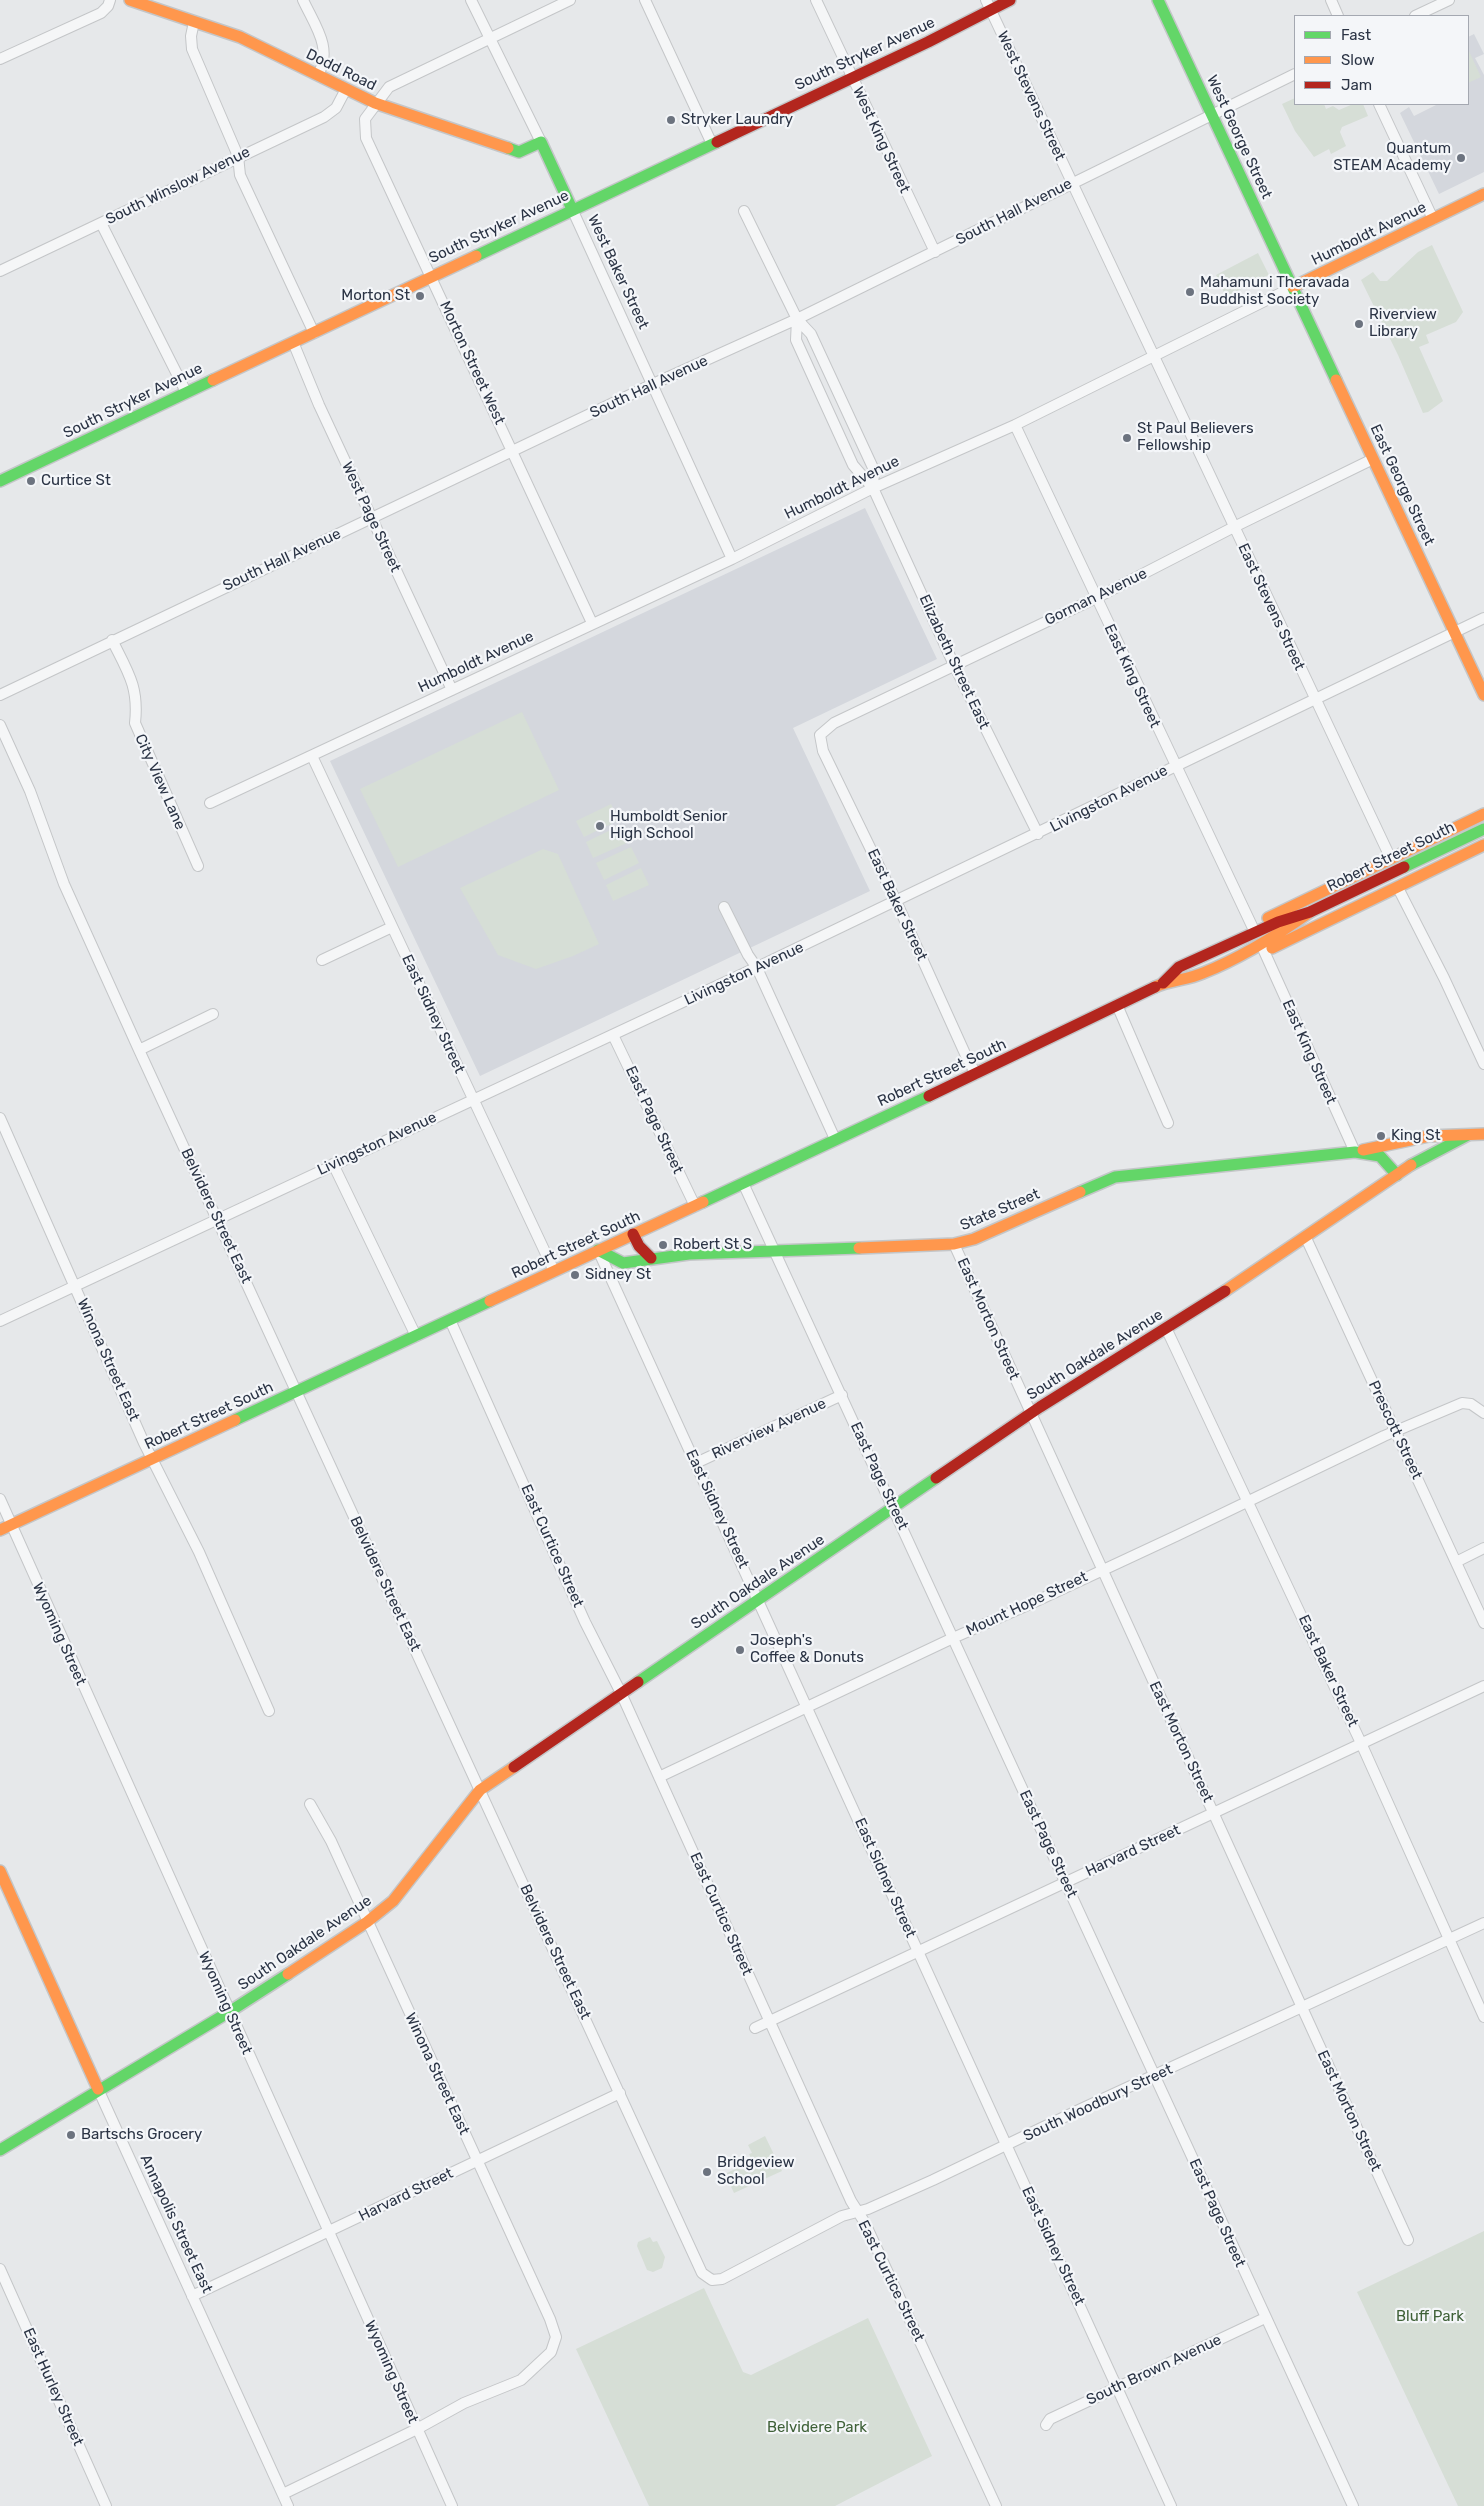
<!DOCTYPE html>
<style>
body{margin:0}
#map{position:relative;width:1484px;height:2506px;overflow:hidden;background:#e6e8ea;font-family:Rubik,sans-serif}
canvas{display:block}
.legend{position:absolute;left:1294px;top:15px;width:175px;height:90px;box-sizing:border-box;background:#f4f6f9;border:1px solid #a4a8b1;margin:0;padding:6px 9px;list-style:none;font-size:15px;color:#2b3445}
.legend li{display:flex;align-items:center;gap:10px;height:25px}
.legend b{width:25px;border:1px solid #a4a8b1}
</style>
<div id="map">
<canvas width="1484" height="2506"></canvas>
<ul class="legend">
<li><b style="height:6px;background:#63d668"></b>Fast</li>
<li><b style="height:6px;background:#ff974d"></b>Slow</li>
<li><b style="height:6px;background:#b3261e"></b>Jam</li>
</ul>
</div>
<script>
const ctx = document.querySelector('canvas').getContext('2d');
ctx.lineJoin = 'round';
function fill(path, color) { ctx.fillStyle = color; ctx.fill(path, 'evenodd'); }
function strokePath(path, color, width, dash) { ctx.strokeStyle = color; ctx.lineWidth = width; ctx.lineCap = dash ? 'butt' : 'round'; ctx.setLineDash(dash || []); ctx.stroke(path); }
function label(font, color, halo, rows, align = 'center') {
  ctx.font = font + ' Rubik,sans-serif'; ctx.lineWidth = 4.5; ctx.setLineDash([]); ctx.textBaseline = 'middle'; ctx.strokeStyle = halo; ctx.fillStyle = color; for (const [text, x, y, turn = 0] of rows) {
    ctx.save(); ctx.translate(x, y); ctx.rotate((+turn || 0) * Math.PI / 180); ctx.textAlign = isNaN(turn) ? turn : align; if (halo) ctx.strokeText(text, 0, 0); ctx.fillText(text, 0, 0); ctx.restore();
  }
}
fill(new Path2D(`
 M1474,34L1484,54L1475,58L1484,75V172L1439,194L1400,113L1409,107L1414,116L1438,104H1468V37Z
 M865,508L937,659L793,728L870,891L480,1076L330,761Z`), '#d4d7dd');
fill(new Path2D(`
 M1468,49L1481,77L1468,83Z
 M1295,98V104H1324L1326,109L1333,106L1339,110L1353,104H1363L1368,116L1342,127L1340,132L1346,146L1331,154L1329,149L1314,157L1295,131L1282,104Z
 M1432,245L1463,312L1456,322L1426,335L1429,343L1419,347L1443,401L1428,412L1423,413L1398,355L1361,280L1373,272L1380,281H1387L1418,252Z
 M1258,253L1269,275L1226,297L1216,275Z
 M522,712L559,790L398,867L360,789Z
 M611,804L619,820L584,837L576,821Z
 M621,825L629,842L593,858L586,842Z
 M631,847L639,863L604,880L596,863Z
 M543,849L558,854L599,944L573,956L536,969L498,955L460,888Z
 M641,868L649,885L613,901L606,885Z
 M765,2136L782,2171L734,2193L725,2174L747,2163L746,2161L751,2158L749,2154L752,2153L748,2145Z
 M1484,2231V2506H1458L1357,2292Z
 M650,2237L653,2242L657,2241L665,2257L662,2268L653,2272L647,2270L637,2246L638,2242Z
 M704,2288L743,2372L751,2375L868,2318L932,2456L835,2506H649L576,2349Z`), '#d6ded6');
const street = new Path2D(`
 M303,0C315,26 333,48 318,75
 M471,0L541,142
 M570,0L389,87L365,119L366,138L592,623
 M645,0L712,144
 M816,0L935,252
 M986,0L1391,859
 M1331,0L1338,16
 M1415,16L1449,0
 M194,22L191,36L192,49L238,156L240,175L314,333
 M0,59L101,13L108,6L110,0
 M1379,104L1433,219
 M572,209L732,559
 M744,211L797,319L811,334L874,470L873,488
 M101,223L186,392
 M0,271L324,117L336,108L346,89
 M797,319L796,340L853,465L873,488L954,665L1038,834
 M293,342L319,405L452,690
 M1015,425L1252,926
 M112,640C128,672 139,687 135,723L198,866
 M0,695L653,384L797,319L1295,74
 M0,725L30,791L64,884L139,1050L702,2273L712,2280L722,2279L842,2216L868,2209L933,2180L1081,2109L1484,1923
 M312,756L554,1271
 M210,803L732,559L873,488L1015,425L1293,287
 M1398,888L1444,978L1484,1064
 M724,907L748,955L757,968L835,1139
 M1264,951L1355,1152
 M322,960L392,927
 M1117,1005L1168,1123
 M613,1035L695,1206
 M139,1050L213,1014
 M976,1074L967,1058L896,901L823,751L820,735L834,723L1096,598L1234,527L1373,459
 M0,1118L144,1443L199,1552L269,1711
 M333,1164L416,1336
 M743,1183L1353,2506
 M1306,1238L1484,1623
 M954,1244L1408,2240
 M598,1250L1171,2506
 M450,1320L585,1622L621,1693L851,2201L865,2223L996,2506
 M0,1321L764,964L1484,618
 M1166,1328L1361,1743L1484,2017
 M696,1463L842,1395
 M0,1499L452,2506
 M1456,1562L1484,1548
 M659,1777L953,1638L1028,1605L1176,1536L1384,1436L1462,1403L1471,1404L1484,1413
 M755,2028L1484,1686
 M98,2089L288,2506
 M0,2269L106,2506
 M192,2296L620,2093
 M1046,2425L1050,2419L1265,2318
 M283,2494L417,2429L464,2403L521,2380L551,2352L556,2337L550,2319L331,1841L310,1804`);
const fast = new Path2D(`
 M1158,0L1336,380
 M508,148L519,152L541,142L572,209
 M476,256L717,142
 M0,481L213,380
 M1404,867L1484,829
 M1411,1165L1468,1135
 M1080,1192L1115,1177L1355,1152L1380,1156L1397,1175
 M703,1202L929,1096
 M598,1250L623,1263L689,1254L859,1248
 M235,1420L490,1301
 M638,1682L936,1478
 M0,2150L229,2012L288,1974`);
const slow = new Path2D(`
 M130,0L240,37L375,103L508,148
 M1293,287L1484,194
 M213,380L476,256
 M1336,380L1484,695
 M1268,918L1484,814
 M1272,948L1484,845
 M1155,987C1170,980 1187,980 1203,973C1241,958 1276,936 1310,912
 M1363,1150L1429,1136L1484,1134
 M859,1248L954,1244L974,1239L1080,1192
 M1225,1291L1411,1165
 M490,1301L703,1202
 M0,1530L235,1420
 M0,1871L98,2089
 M288,1974L367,1922L393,1901L480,1790L514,1767`);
const jam = new Path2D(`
 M717,142L928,42L1010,0
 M1163,983L1179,967L1278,922L1310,912L1404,867
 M929,1096L1155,987
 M633,1234L639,1246L651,1258
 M936,1478L1040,1407L1225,1291
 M514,1767L638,1682`);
strokePath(street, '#c4c6c8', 12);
strokePath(fast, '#c4c6c8', 14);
strokePath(slow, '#c4c6c8', 14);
strokePath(jam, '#c4c6c8', 14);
strokePath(street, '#f5f6f7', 10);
strokePath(fast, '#63d668', 11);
strokePath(slow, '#ff974d', 11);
strokePath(jam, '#b3261e', 11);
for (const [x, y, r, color] of [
 [671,120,5,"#6c737f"],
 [1461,158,5,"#6c737f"],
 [1190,292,5,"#6c737f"],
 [420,296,5,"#6c737f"],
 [1359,324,5,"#6c737f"],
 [1127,438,5,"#6c737f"],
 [31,481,5,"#6c737f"],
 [600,826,5,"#6c737f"],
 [1381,1136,5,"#6c737f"],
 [663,1245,5,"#6c737f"],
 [575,1275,5,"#6c737f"],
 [740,1650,5,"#6c737f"],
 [71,2135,5,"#6c737f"],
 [707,2172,5,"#6c737f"]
]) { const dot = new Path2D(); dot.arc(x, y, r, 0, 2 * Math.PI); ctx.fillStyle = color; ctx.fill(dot); strokePath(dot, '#f4f6f9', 2); }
label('15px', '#2b3445', '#f4f6f9', [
 ["South Stryker Avenue",865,54,-25],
 ["Dodd Road",341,70,26],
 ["West Stevens Street",1031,96,65],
 ["West George Street",1239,137,65],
 ["West King Street",881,140,65],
 ["South Winslow Avenue",178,186,-26],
 ["South Hall Avenue",1014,212,-27],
 ["South Stryker Avenue",499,227,-25],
 ["Humboldt Avenue",1369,234,-26],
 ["West Baker Street",618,272,65],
 ["Morton Street West",472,363,65],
 ["South Hall Avenue",649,387,-25],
 ["South Stryker Avenue",133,401,-26],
 ["East George Street",1402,485,65],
 ["Humboldt Avenue",842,488,-26],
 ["West Page Street",371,517,65],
 ["South Hall Avenue",282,560,-25],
 ["Gorman Avenue",1096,597,-26],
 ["East Stevens Street",1271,607,65],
 ["Humboldt Avenue",476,662,-25],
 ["Elizabeth Street East",954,662,65],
 ["East King Street",1132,676,65],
 ["City View Lane",160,782,66],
 ["Livingston Avenue",1109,799,-27],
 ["Robert Street South",1391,857,-26],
 ["East Baker Street",897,905,65],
 ["Livingston Avenue",744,974,-25],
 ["East Sidney Street",433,1014,65],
 ["East King Street",1309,1052,66],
 ["Robert Street South",942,1073,-25],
 ["East Page Street",654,1120,65],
 ["Livingston Avenue",377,1144,-25],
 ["State Street",1000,1210,-23],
 ["Belvidere Street East",216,1216,65],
 ["Robert Street South",576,1245,-25],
 ["East Morton Street",988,1319,66],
 ["South Oakdale Avenue",1095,1355,-32],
 ["Winona Street East",108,1360,66],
 ["Robert Street South",209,1416,-25],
 ["Riverview Avenue",769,1429,-25],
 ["Prescott Street",1395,1430,65],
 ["East Page Street",879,1476,65],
 ["East Sidney Street",717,1509,65],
 ["East Curtice Street",552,1546,66],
 ["South Oakdale Avenue",758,1582,-34],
 ["Belvidere Street East",385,1584,65],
 ["Mount Hope Street",1027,1604,-25],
 ["Wyoming Street",59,1634,66],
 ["East Baker Street",1328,1671,65],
 ["East Morton Street",1181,1742,65],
 ["East Page Street",1048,1844,65],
 ["Harvard Street",1133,1851,-25],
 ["East Sidney Street",885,1878,66],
 ["East Curtice Street",721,1914,66],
 ["South Oakdale Avenue",305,1943,-34],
 ["Belvidere Street East",555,1952,65],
 ["Wyoming Street",225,2003,66],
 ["Winona Street East",437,2074,65],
 ["South Woodbury Street",1098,2103,-25],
 ["East Morton Street",1349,2111,65],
 ["Harvard Street",406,2195,-26],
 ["East Page Street",1217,2213,66],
 ["Annapolis Street East",176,2224,65],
 ["East Sidney Street",1053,2246,65],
 ["East Curtice Street",891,2281,64],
 ["South Brown Avenue",1154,2370,-25],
 ["Wyoming Street",391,2372,66],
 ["East Hurley Street",53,2387,66]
]);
label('15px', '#2b3445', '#f4f6f9', [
 ["Stryker Laundry",681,120],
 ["Quantum",1451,149,"right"],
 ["STEAM Academy",1451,166,"right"],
 ["Mahamuni Theravada",1200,283],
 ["Buddhist Society",1200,300],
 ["Morton St",410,296,"right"],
 ["Riverview",1369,315],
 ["Library",1369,332],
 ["St Paul Believers",1137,429],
 ["Fellowship",1137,446],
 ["Curtice St",41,481],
 ["Humboldt Senior",610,817],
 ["High School",610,834],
 ["King St",1391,1136],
 ["Robert St S",673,1245],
 ["Sidney St",585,1275],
 ["Joseph's",750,1641],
 ["Coffee & Donuts",750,1658],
 ["Bartschs Grocery",81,2135],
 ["Bridgeview",717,2163],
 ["School",717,2180]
], 'left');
label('15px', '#3f6138', '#f4f6f9', [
 ["Bluff Park",1430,2317],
 ["Belvidere Park",817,2428]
]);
</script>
